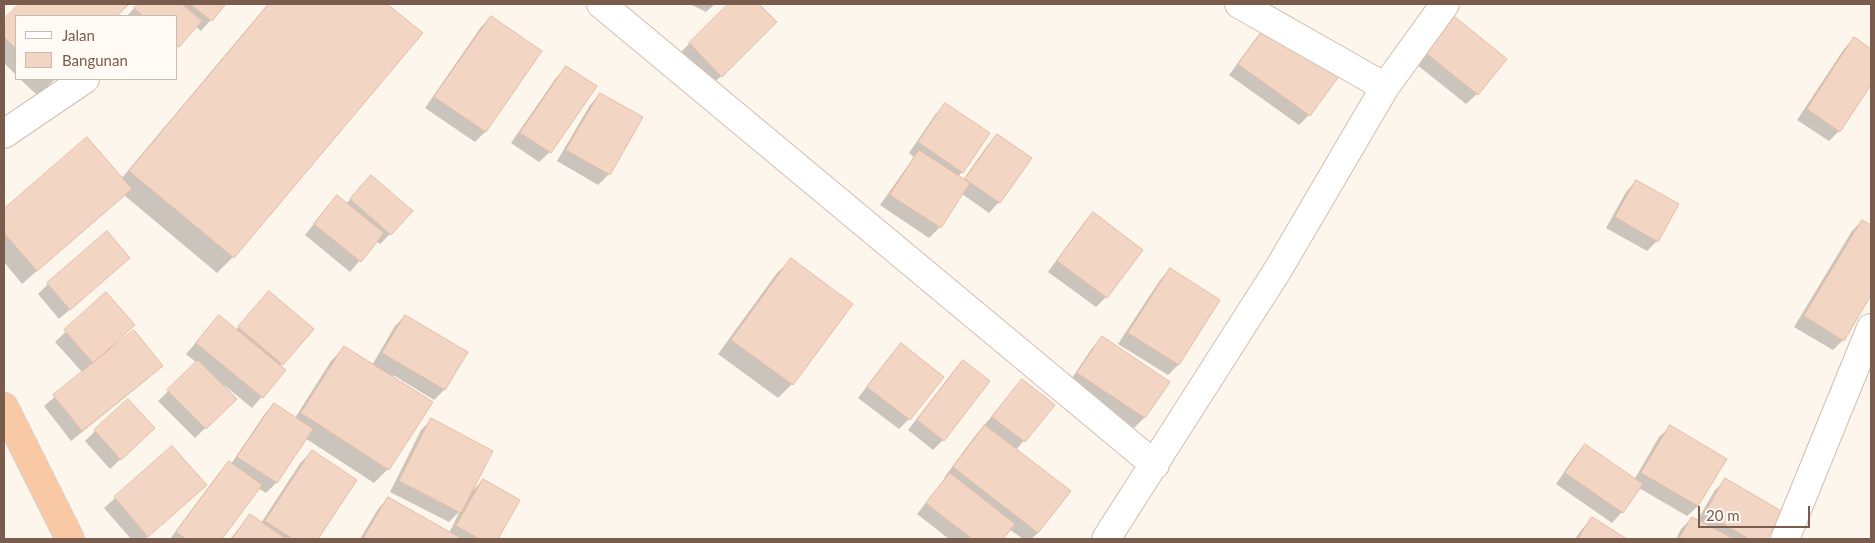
<!DOCTYPE html>
<style>
body{margin:0}
#map{position:relative;width:1875px;height:543px;overflow:hidden;background:#fdf6ec;font-family:Lato,sans-serif}
canvas{display:block}
.frame{position:absolute;inset:0;border:5px solid #7a5c4d;pointer-events:none}
.legend{position:absolute;left:15px;top:15px;width:162px;height:65px;box-sizing:border-box;background:#fffaf3;border:1px solid #cabbb1;margin:0;padding:6px 9px;list-style:none;font-size:15px;color:#7a5c4d}
.legend li{display:flex;align-items:center;gap:10px;height:25px}
.legend b{width:25px;border:1px solid #cabbb1}
.scale{position:absolute;left:1698px;top:506px;width:112px;height:22px;box-sizing:border-box;border:2px solid #7a5c4d;border-top:0;padding-left:6px;font-size:15px;line-height:18px;white-space:nowrap;color:#7a5c4d;-webkit-text-stroke:4px #fffaf3;paint-order:stroke}
</style>
<div id="map">
<canvas width="1875" height="543"></canvas>
<div class="frame"></div>
<ul class="legend">
<li><b style="height:6px;background:#fff"></b>Jalan</li>
<li><b style="height:14px;background:#f3d5c3"></b>Bangunan</li>
</ul>
<div class="scale">20 m</div>
</div>
<script>
const ctx = document.querySelector('canvas').getContext('2d');
ctx.lineJoin = 'round';
function fill(path, color) { ctx.fillStyle = color; ctx.fill(path, 'evenodd'); }
function strokePath(path, color, width, dash) { ctx.strokeStyle = color; ctx.lineWidth = width; ctx.lineCap = dash ? 'butt' : 'round'; ctx.setLineDash(dash || []); ctx.stroke(path); }
fill(new Path2D(`
 M20,4H127L115,16H16V75L4,63V20Z
 M138,4H225L201,31L195,26L176,48V16H127Z
 M268,4H385L421,34L233,257L217,273L124,195L22,284L4,262V211L87,139L121,179Z
 M690,4H715L706,12Z
 M729,4H757L775,22L711,86L679,54Z
 M491,17L541,52L485,132L475,142L425,108L481,27Z
 M1455,18L1477,94L1466,104L1416,64Z
 M1267,26L1309,115L1299,125L1229,75L1257,37Z
 M1854,39L1871,50V83L1839,131L1829,141L1797,120L1844,49Z
 M567,68L595,87L550,152L539,162L511,143L556,78Z
 M20,79H55L38,96Z
 M600,94L641,118L609,174L598,185L557,161L590,105Z
 M946,104L962,172L958,177L963,180L987,146L997,135L1030,159L999,202L989,213L962,194L940,227L929,238L880,205L914,157L909,153L935,115Z
 M1636,181L1657,241L1647,251L1606,228L1626,192Z
 M361,187L390,234L380,244L376,241L350,272L305,235L327,207L346,204Z
 M1093,214L1106,297L1096,307L1048,272L1083,224Z
 M1862,221L1871,226V293L1843,340L1833,350L1794,327L1852,231Z
 M791,260L851,304L792,384L778,398L718,354L777,273Z
 M118,268L59,319L38,294L48,284Z
 M1170,270L1218,301L1178,365L1168,375L1118,344L1160,280Z
 M106,294L110,347L161,366L151,376L71,441L44,406L83,373L55,342Z
 M259,303L312,329L280,366L285,370L252,408L224,385L222,386L235,399L195,438L158,401L197,363L186,354L219,316L236,330Z
 M405,316L466,353L444,390L434,400L393,375L388,469L374,483L305,438L276,483L266,493L258,488L221,539H170L219,473L229,463L231,464L264,415L274,404L295,418L331,361L344,348L372,365L395,326Z
 M1103,338L1168,382L1144,418L1134,428L1068,384L1092,348Z
 M902,345L909,419L899,429L858,398L891,355Z
 M963,361L943,440L933,450L908,430L953,372Z
 M1022,381L1053,406L1016,450L1038,533L1031,539H1023L1009,529L1001,539H949L917,514L945,479L944,478L975,436Z
 M431,420L470,493L483,480L518,500L497,539H360L378,509L388,498L449,533L460,511L449,522L390,492L421,430Z
 M1670,427L1698,506L1687,516L1639,488L1622,512L1612,523L1556,484L1575,456L1585,446L1634,480L1659,437Z
 M95,431L143,438L110,469L85,441Z
 M172,447L205,485L145,539H131L104,508Z
 M312,452L356,481L316,539H230L250,516L261,523L301,462Z
 M1726,480L1781,513L1765,539H1676L1681,529L1692,518L1697,521L1715,490Z
 M1592,519L1625,539H1575L1582,529Z`), '#0003');
const building = new Path2D(`
 M19,4H129L117,16H16V49L4,37V19Z
 M138,4H182L202,21L179,47L176,45V16H143L134,8Z
 M190,4H226L212,21Z
 M269,4H387L423,33L234,258L129,171Z
 M728,4H759L777,22L722,77L689,43Z
 M491,16L542,51L486,132L434,97Z
 M1455,17L1507,59L1478,95L1426,53Z
 M1267,25L1339,76L1310,116L1238,64Z
 M1854,37L1871,49V85L1840,132L1807,109Z
 M566,66L597,86L551,153L520,133Z
 M600,93L643,117L610,175L566,150Z
 M945,103L990,133L963,173L918,142Z
 M997,134L1032,158L1000,203L965,179Z
 M87,137L132,189L37,271L4,233V209Z
 M919,150L970,183L941,228L890,195Z
 M371,175L413,211L391,235L350,199Z
 M1636,180L1679,204L1658,242L1615,217Z
 M337,195L384,233L361,262L314,224Z
 M1093,212L1143,250L1107,298L1057,261Z
 M1862,220L1871,225V295L1844,341L1804,316Z
 M107,231L130,258L70,310L47,283Z
 M791,258L853,304L793,385L731,340Z
 M1170,268L1220,300L1179,365L1128,333Z
 M269,291L314,329L283,365L238,327Z
 M106,292L135,325L93,363L64,330Z
 M219,315L286,370L263,398L196,343Z
 M405,315L468,352L445,390L382,353Z
 M134,330L163,366L82,431L53,395Z
 M1102,336L1170,382L1145,418L1077,373Z
 M901,343L944,377L910,420L867,387Z
 M344,346L433,402L389,470L301,413Z
 M198,360L237,399L206,429L167,390Z
 M963,360L990,381L944,441L917,420Z
 M1022,379L1055,405L1025,442L992,417Z
 M128,399L155,428L121,460L94,430Z
 M274,403L313,429L277,483L237,457Z
 M431,418L493,451L461,513L399,481Z
 M985,425L1071,491L1038,533L953,467Z
 M1670,425L1727,459L1698,506L1641,473Z
 M1585,444L1643,484L1623,513L1565,473Z
 M172,446L207,485L148,537L114,497Z
 M312,450L357,480L318,539H293L265,521Z
 M229,461L262,485L222,539H186L176,532Z
 M950,473L1015,524L1003,539H972L926,503Z
 M1725,478L1783,512L1767,539H1749L1705,513Z
 M483,479L520,500L498,539H480L456,526Z
 M388,497L462,539H368L364,537Z
 M250,514L286,539H232Z
 M1592,517L1627,539H1578Z
 M1692,517L1734,539H1679Z`);
fill(building, '#f3d5c3');
strokePath(building, '#e6bba3', 1);
const minor = new Path2D(`
 M601,4L1155,465
 M1239,4L1385,87
 M4,134L85,79
 M1106,539L1279,268L1385,87L1445,4
 M1785,539L1871,328`);
const trunk = new Path2D(`
 M4,407L70,539`);
strokePath(minor, '#d1beb0', 30);
strokePath(trunk, '#dad1cd', 30);
strokePath(minor, '#fff', 28);
strokePath(trunk, '#f9c8a4', 28);
</script>
